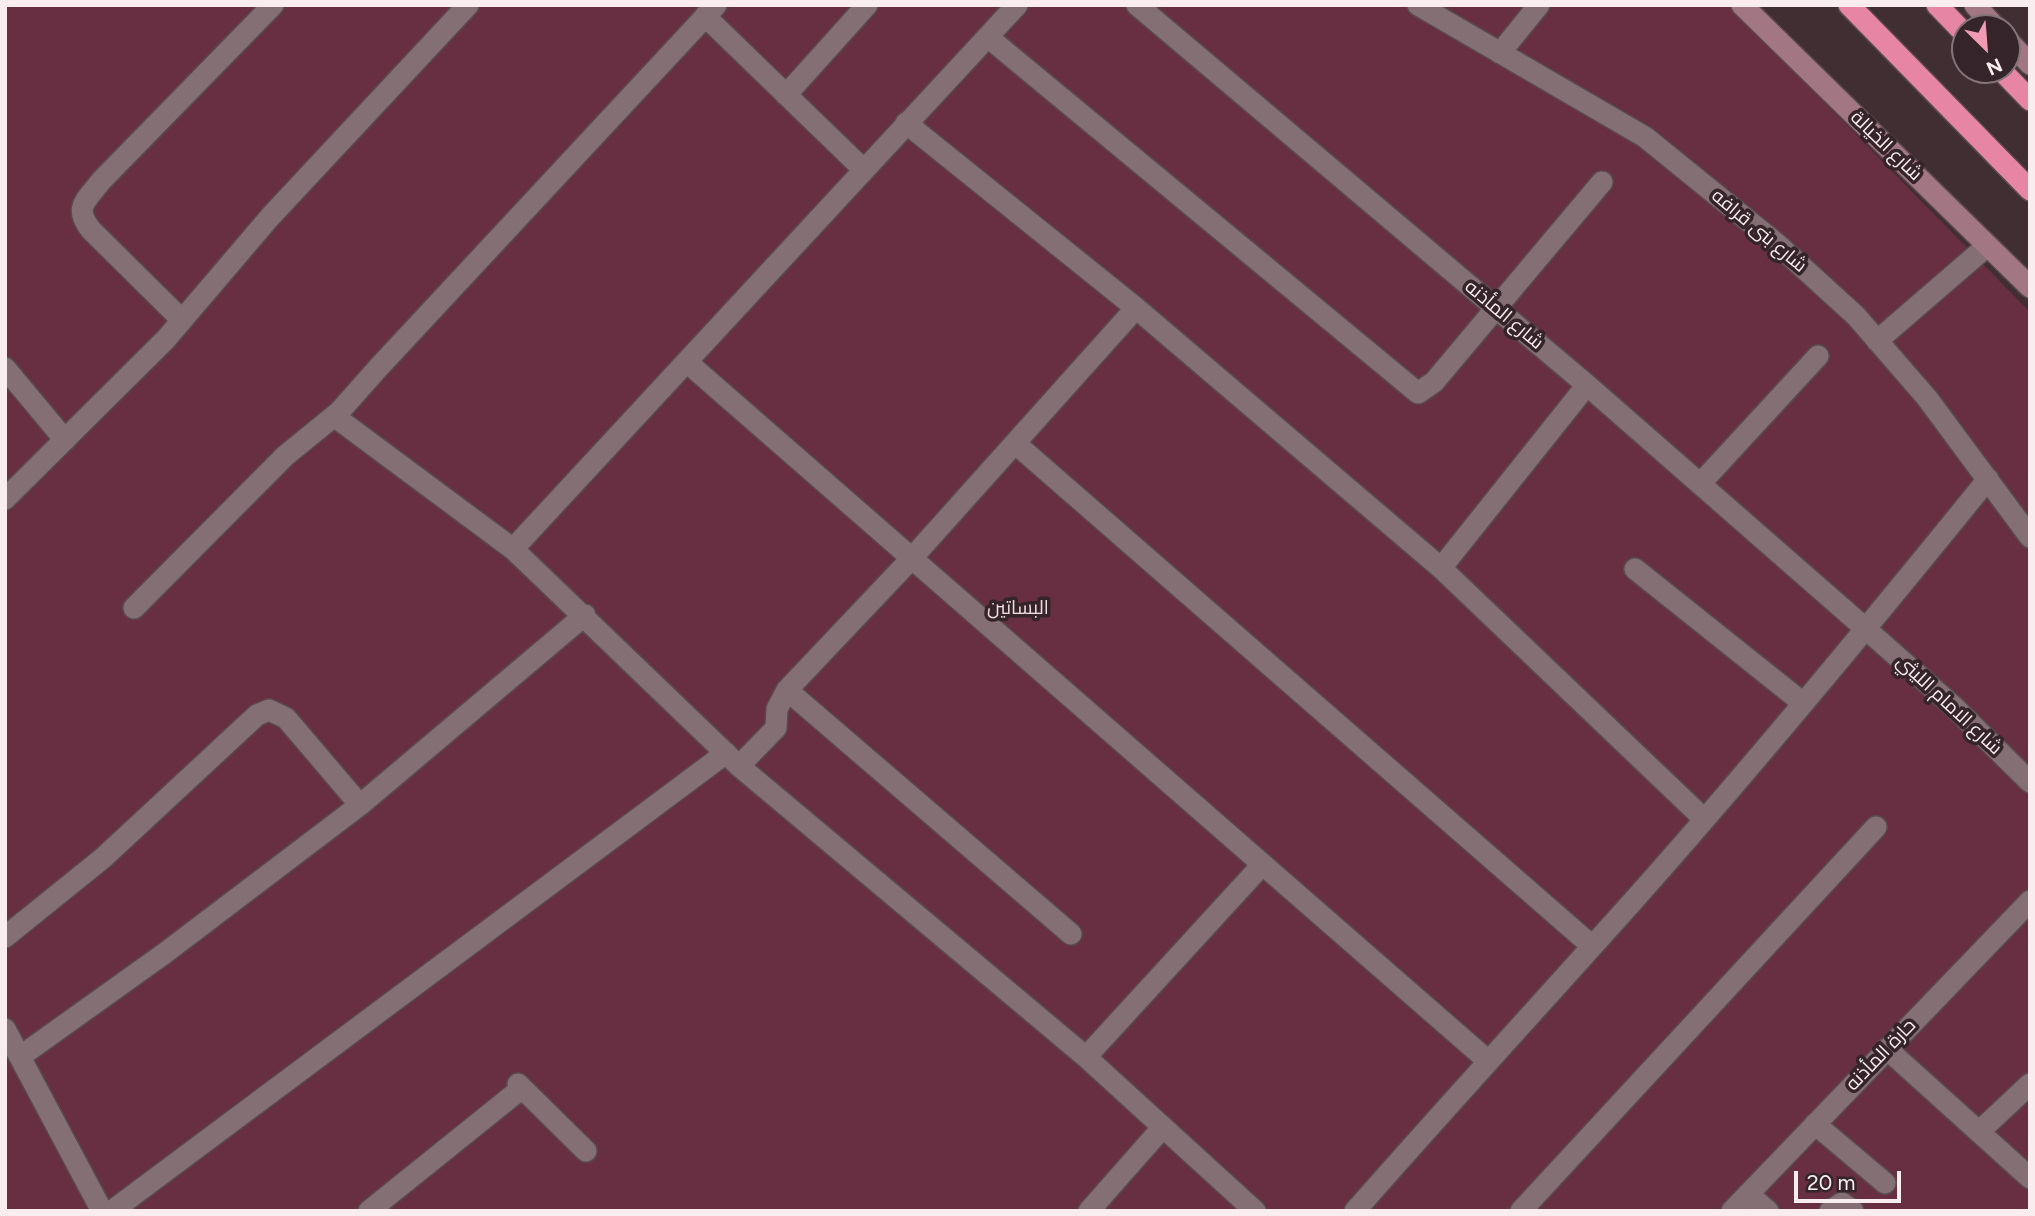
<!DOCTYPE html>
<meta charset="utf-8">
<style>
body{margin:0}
#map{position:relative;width:2035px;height:1216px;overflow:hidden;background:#402e33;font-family:Figtree,sans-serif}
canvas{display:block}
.frame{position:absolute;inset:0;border:7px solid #f9edf0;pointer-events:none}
.north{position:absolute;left:1951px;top:14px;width:70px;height:70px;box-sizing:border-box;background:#352429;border:2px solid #837479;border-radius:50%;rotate:155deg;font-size:19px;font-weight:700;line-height:28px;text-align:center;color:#f9edf0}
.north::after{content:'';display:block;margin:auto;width:24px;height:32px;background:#f19ab4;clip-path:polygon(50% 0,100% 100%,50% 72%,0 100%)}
.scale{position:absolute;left:1794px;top:1171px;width:107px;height:32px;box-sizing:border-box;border:4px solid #f9edf0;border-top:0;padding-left:9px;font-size:21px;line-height:24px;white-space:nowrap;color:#f9edf0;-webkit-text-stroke:5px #352429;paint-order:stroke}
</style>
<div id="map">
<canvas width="2035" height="1216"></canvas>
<div class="frame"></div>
<div class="north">N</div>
<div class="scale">20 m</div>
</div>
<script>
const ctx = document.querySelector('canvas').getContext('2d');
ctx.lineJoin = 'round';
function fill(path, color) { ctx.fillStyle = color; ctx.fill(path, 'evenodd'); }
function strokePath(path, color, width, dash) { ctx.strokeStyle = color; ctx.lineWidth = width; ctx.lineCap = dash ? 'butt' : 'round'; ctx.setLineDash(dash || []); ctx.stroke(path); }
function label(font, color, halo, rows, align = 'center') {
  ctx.font = font + ' Figtree,Cairo,sans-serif'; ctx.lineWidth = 7; ctx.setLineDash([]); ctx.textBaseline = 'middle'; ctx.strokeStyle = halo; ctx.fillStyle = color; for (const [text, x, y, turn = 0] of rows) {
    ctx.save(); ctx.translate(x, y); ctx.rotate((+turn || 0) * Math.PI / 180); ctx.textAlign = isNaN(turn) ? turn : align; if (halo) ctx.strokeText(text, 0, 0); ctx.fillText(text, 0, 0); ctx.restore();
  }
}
fill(new Path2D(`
 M5,5H1729L2030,312V1211H5Z`), '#682f42');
const lane = new Path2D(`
 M716,5L379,367L339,412L338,419L513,549L739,766L1086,1057L1255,1211
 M1137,5L1587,385L1866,629
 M1418,5L1645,137L1777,244L1856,316L1927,398L2030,537
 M705,16L864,170
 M989,38L1418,393L1434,382L1602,182
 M1500,53L1539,5
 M786,95L867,5
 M906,123L1136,308L1441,568L1703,818
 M182,320L91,230C73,207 86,201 101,181L273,5
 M1877,341L1987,246
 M688,363L1487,1060
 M5,368L65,440
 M1016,444L1592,946
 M1700,484L1818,356
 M5,499L166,339L270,217L468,5
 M513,549L1017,5
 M1441,568L1587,385
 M1635,569L1803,703
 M134,608L285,456L339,412
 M787,690L1071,934
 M739,766L776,728L777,709L787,690L912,558L1136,308
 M5,937L103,858L257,715L269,710L286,718L360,805
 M21,1056L165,953L360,805L585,615
 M1086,1057L1262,865
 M518,1084L586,1151
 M112,1211L726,753
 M369,1211L522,1088
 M1089,1211L1163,1127
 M1355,1211C1447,1106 1541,1004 1634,900C1756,763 1873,621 1988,479
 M1521,1211L1876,827`);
const street = new Path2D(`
 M1866,629L1953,706L2030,782
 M5,1029L102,1211
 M1887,1049L2030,1178
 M1815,1124L1885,1183
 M1981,1130L2030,1084
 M1748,1194L1768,1211
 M1732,1211L2030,901
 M1830,1211L1842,1203L1853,1211`);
const secondary = new Path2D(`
 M1742,5L2030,287
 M1975,5L1996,28
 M2007,40L2030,64`);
const highway = new Path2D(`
 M1849,5L2030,190
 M1937,5L1965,34
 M2001,70L2030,100`);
strokePath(lane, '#594a4e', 24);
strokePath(street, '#594a4e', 24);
strokePath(secondary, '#594a4e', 24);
strokePath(highway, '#594a4e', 24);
strokePath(lane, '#846f75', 21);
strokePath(street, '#846f75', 21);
strokePath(secondary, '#a27683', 21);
strokePath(highway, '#e785a4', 21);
label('19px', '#f9edf0', '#352429', [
 ["شارع الخيالة",1886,146,44],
 ["شارع بنى قرافه",1759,231,40],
 ["شارع المأذنه",1504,315,40],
 ["شارع الامام الليثي",1949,705,43],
 ["حارة المأذنه",1881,1055,-46]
]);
label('19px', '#f3dce1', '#352429', [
 ["البساتين",1018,608]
]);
</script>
